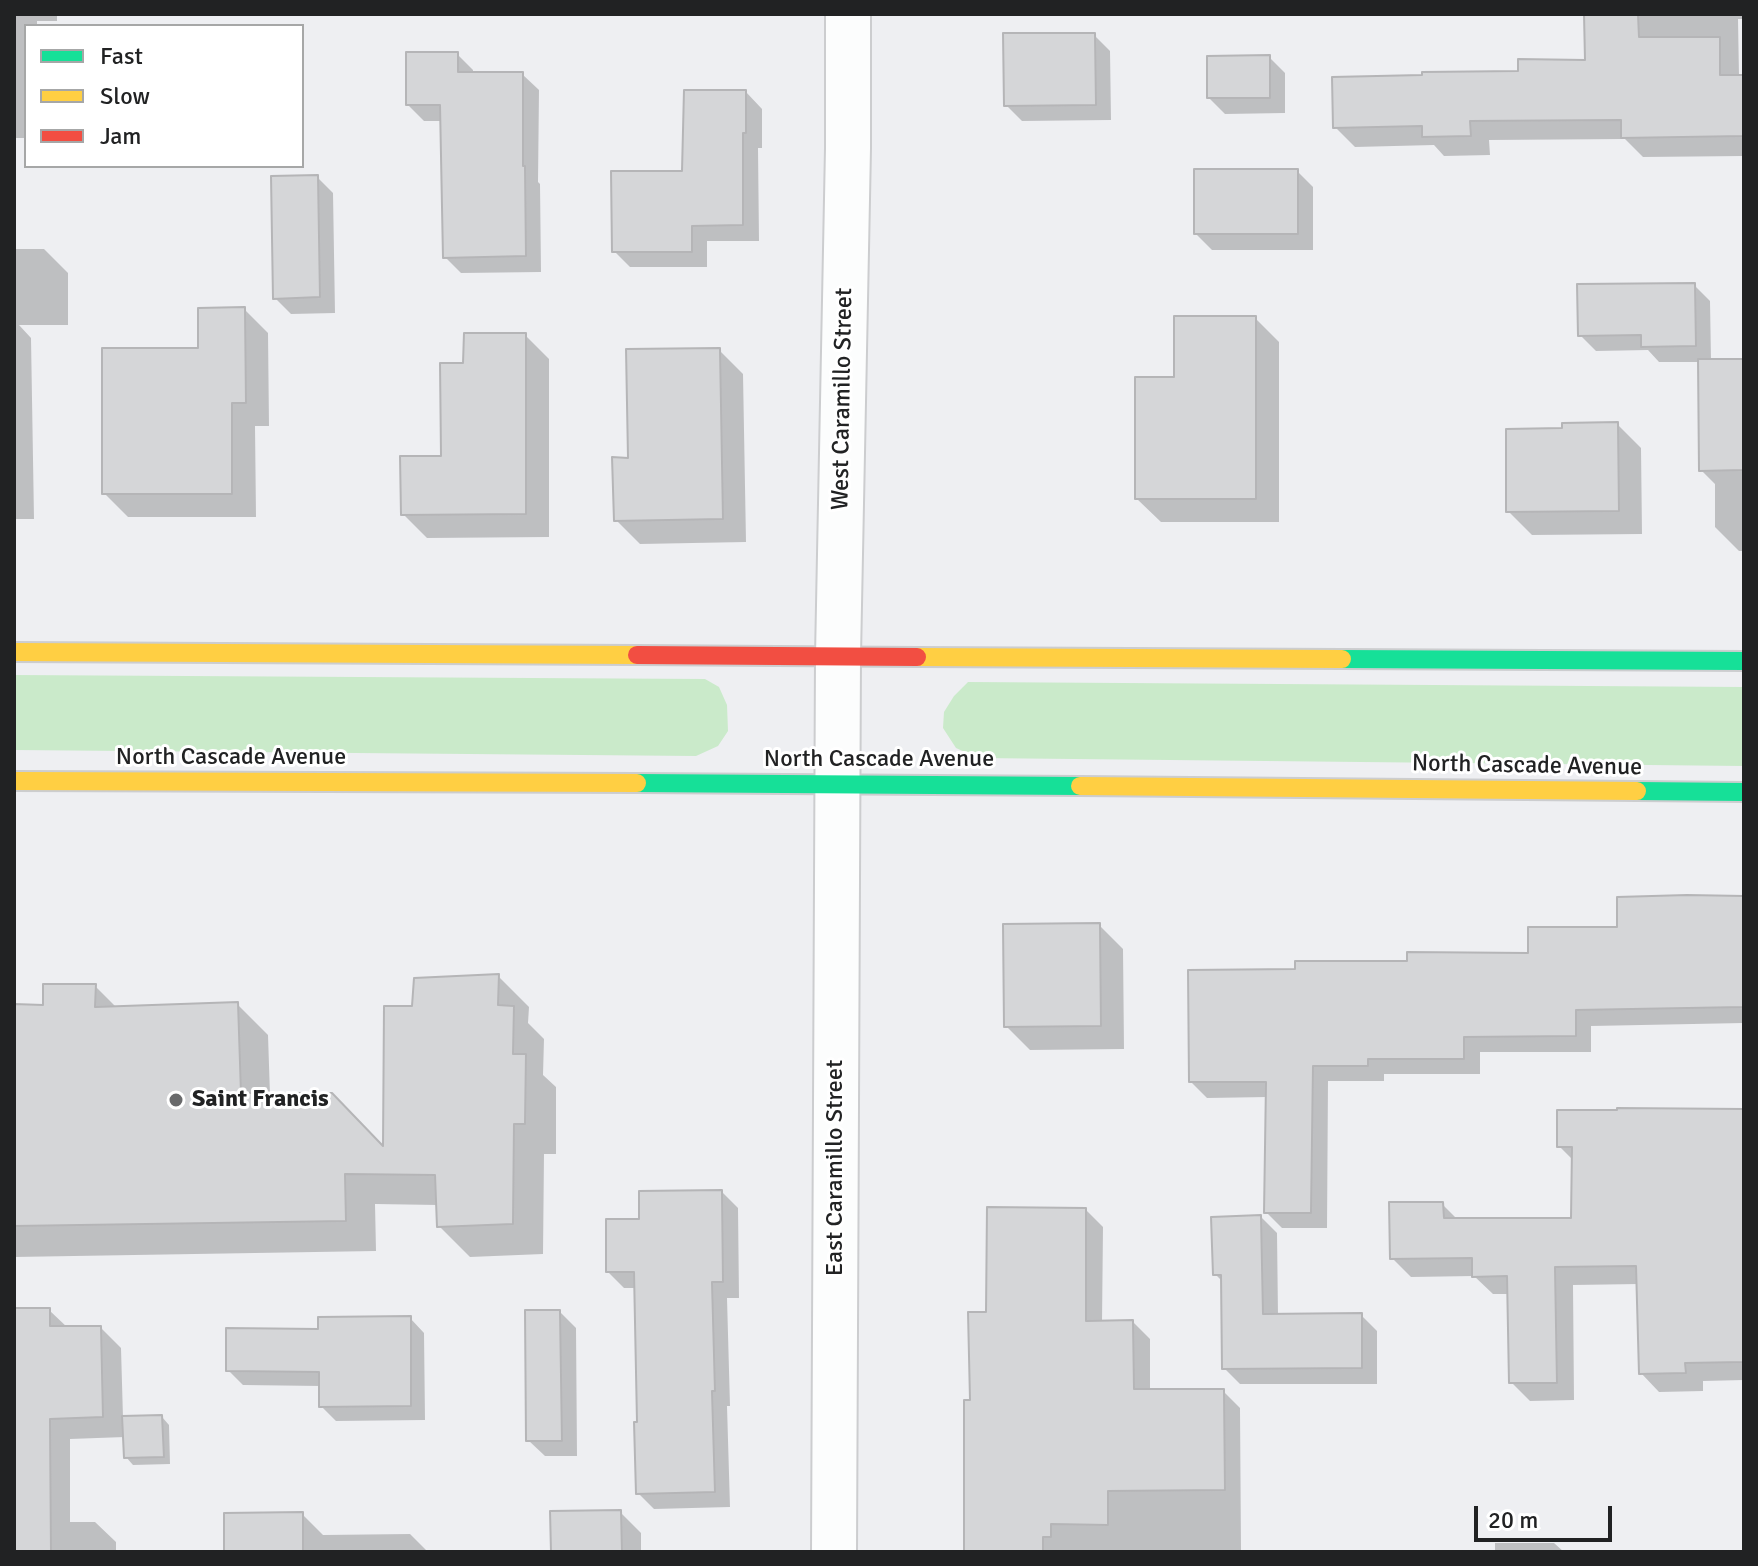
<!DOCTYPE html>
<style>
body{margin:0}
#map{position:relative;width:1758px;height:1566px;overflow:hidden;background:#eeeff2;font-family:Signika,sans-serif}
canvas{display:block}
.frame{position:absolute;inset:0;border:16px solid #212223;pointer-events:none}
.legend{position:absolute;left:24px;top:24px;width:280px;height:144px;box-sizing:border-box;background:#fff;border:2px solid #a6a7a7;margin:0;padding:10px 14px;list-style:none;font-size:24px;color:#212223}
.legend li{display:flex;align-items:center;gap:16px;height:40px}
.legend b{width:40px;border:2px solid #a6a7a7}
.scale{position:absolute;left:1474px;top:1506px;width:138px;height:36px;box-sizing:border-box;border:4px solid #212223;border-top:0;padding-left:10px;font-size:24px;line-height:28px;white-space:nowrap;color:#212223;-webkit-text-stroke:6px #fff;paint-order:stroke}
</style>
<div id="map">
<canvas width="1758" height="1566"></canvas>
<div class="frame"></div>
<ul class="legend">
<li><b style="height:10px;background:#16e098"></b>Fast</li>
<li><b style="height:10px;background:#ffcf43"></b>Slow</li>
<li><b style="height:10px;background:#f24e42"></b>Jam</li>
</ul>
<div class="scale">20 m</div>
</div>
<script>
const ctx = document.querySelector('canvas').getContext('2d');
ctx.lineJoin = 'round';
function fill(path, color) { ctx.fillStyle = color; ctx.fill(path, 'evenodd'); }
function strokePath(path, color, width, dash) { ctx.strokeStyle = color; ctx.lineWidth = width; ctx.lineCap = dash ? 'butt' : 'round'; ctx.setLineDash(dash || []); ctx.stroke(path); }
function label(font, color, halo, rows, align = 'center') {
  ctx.font = font + ' Signika,sans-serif'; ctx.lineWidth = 6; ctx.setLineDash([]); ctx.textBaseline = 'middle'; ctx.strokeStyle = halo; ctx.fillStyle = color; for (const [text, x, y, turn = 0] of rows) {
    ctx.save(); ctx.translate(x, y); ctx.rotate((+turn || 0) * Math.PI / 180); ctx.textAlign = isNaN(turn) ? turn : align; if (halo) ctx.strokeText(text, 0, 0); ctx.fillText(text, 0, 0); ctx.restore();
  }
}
fill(new Path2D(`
 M14,675L705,679L719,687L727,705L728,731L718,746L696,756L14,750Z
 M968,682L1744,687V766L978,758L956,748L943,728L944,712L954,696Z`), '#caeaca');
fill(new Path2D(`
 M14,14H57V21H37V26H26V138H14Z
 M1586,14H1744V19H1738L1739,77H1744V156L1643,157L1625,139L1489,140L1490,155L1444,156L1434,145L1355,147L1335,127L1520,73L1587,62Z
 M1094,35L1110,51L1111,120L1022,121L1006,105Z
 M457,54L473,70V74H522L539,90L538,182L540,184L541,272L461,273L445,257L442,121H424L408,105Z
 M1269,57L1285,73V113L1225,114L1209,98Z
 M746,92L762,109V148H758L759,241H707V267H630L614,251L684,173Z
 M1297,171L1313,187V250H1212L1196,234Z
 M317,177L333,193L335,313L291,314L275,298Z
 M14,249H44L68,273V325H19L31,338L34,519H14Z
 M1694,285L1710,301L1711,361H1744V551H1739L1715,527V484L1701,470L1700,362H1659L1648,350L1596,351L1580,335Z
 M244,309L268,333L269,426H255L256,517H128L104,493L200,350Z
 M1255,318L1279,342V522H1161L1137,499L1176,379Z
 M525,335L549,359V537L427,538L403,514L443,458L465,365Z
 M719,350L743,374L746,542L640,544L616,520L630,460Z
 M1617,424L1641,448L1642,534L1532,535L1508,511L1564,430Z
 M1744,898V1023L1591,1026V1052H1480V1074H1384V1081H1328L1327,1228H1282L1266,1212L1268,1097L1207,1098L1191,1082L1297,971L1530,955L1619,929Z
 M1099,925L1123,949L1124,1049L1030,1050L1006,1026Z
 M498,976L529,1007L528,1023L544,1039L543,1075L556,1087V1154H544L543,1254L470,1257L439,1226L438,1205L375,1204L376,1251L14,1257V1006L45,1007L95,986L117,1008L237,1004L268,1035L270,1095L385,1150L414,1008Z
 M1744,1111V1380L1703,1381V1391L1659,1392L1641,1373L1639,1284L1573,1285L1574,1400L1530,1401L1511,1382L1509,1294H1493L1474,1276L1411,1277L1392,1258L1442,1204L1458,1220H1573L1574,1161L1559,1146Z
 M722,1192L738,1208L739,1298H727L730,1406H727L730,1507L654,1509L638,1493L639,1424L636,1288H624L608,1272L641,1221Z
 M1086,1210L1103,1227L1102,1323L1133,1322L1150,1339V1391H1223L1240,1408L1241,1552H966L972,1402L988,1314Z
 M1261,1217L1277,1233L1278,1316L1361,1315L1377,1331V1384H1240L1224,1368L1223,1282L1215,1274Z
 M14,1310H49L68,1328H101L121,1348L123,1418L162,1417L169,1425L170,1464L133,1465L126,1457L125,1437L70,1439V1522H95L116,1542V1552H14Z
 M560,1312L576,1328L577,1456H545L528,1440Z
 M410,1318L424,1333L425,1420L336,1421L321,1406V1386L243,1385L228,1370L320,1331Z
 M620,1512L641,1533V1552H553Z
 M302,1514L323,1535L410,1534L428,1552H226Z
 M1495,1543H1554L1564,1552H1495Z`), '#0003');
const building = new Path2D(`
 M1584,14H1638L1639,37H1720V75H1744V136L1621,138V120L1470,121L1471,136L1422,137V126L1333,128L1332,77L1422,75V72L1518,71V59L1585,60Z
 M1003,33H1095L1096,105L1004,106Z
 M406,52H458V72H523V166H525L526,256L443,258L440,105H406Z
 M1270,55V98H1207V56Z
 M684,90H746V133H743V225L692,226V252H612L611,171H682Z
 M1194,169H1298V234H1194Z
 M318,175L320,297L273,299L271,176Z
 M1695,283L1696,346L1641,347V335L1578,336L1577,284Z
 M245,307L246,403H232V494H102V348H198V308Z
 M1174,316H1256V499H1135V377H1174Z
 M464,333H526V514L401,515L400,456H441L440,363H463Z
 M720,348L723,519L614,521L612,457L628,458L626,349Z
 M1698,359H1744V470L1699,471Z
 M1618,422L1619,511L1506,512V429L1562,428V423Z
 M1687,895L1744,896V1007L1576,1010V1036L1464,1037V1059H1368V1066H1313L1311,1213H1264L1266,1082H1189L1188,970L1295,969V961H1407V952L1528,953V927H1617V897Z
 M1100,923L1101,1026L1004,1027L1003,924Z
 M499,974L498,1005L514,1006L513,1054H526L525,1124H514L513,1224L437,1227L435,1175L345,1174L346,1221L14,1226V1004L43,1005V984H96L95,1007L238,1002L241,1093H332L383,1146L384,1006H412L414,978Z
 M1617,1108L1744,1109V1362L1685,1363L1686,1373L1639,1374L1636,1266L1555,1267L1557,1383H1509L1507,1276L1472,1277V1258L1390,1259L1389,1202H1443L1444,1218H1571L1572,1147H1557V1110H1617Z
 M722,1190L723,1282H712L715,1391H712L715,1492L636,1494L634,1422H637L634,1272H606V1219H639V1191Z
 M987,1207L1086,1208V1321L1133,1320L1134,1389H1224L1225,1490L1108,1491V1525L1051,1524V1537H1043V1552H964V1400H970L968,1312H986Z
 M1261,1215L1263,1314L1362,1313V1368L1222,1369L1221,1275H1213L1211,1217Z
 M14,1308H50V1326H101L103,1417L50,1419L51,1552H14Z
 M525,1310H560L562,1441H526Z
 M411,1316V1406L319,1407V1372L226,1371V1328L318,1329V1317Z
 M162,1415L164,1457L124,1458L122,1416Z
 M621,1510L622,1552H551L550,1511Z
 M303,1512V1552H224V1513Z`);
fill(building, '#d5d6d8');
strokePath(building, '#b5b5b7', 2);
const street = new Path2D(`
 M834,1552L838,656L848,148V14`);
const fast = new Path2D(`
 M1342,659L1744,661
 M637,783L1080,786
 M1637,791L1744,792`);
const slow = new Path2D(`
 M14,652L637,655
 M917,657L1342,659
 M14,781L637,783
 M1080,786L1637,791`);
const jam = new Path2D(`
 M637,655L917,657`);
strokePath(street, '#cccdcf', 48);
strokePath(fast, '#cccdcf', 22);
strokePath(slow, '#cccdcf', 22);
strokePath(jam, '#cccdcf', 22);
strokePath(street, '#fcfdfd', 44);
strokePath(fast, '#16e098', 18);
strokePath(slow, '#ffcf43', 18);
strokePath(jam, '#f24e42', 18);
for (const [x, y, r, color] of [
 [176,1100,8,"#696a6b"]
]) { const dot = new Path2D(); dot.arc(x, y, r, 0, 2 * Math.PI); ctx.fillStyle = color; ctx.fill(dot); strokePath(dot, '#fff', 3); }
label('24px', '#212223', '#fff', [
 ["West Caramillo Street",843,399,-89],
 ["North Cascade Avenue",231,758],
 ["North Cascade Avenue",879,760],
 ["North Cascade Avenue",1527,766,1],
 ["East Caramillo Street",836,1168,-90]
]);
label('bold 24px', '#212223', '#fff', [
 ["Saint Francis",192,1100]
], 'left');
</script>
